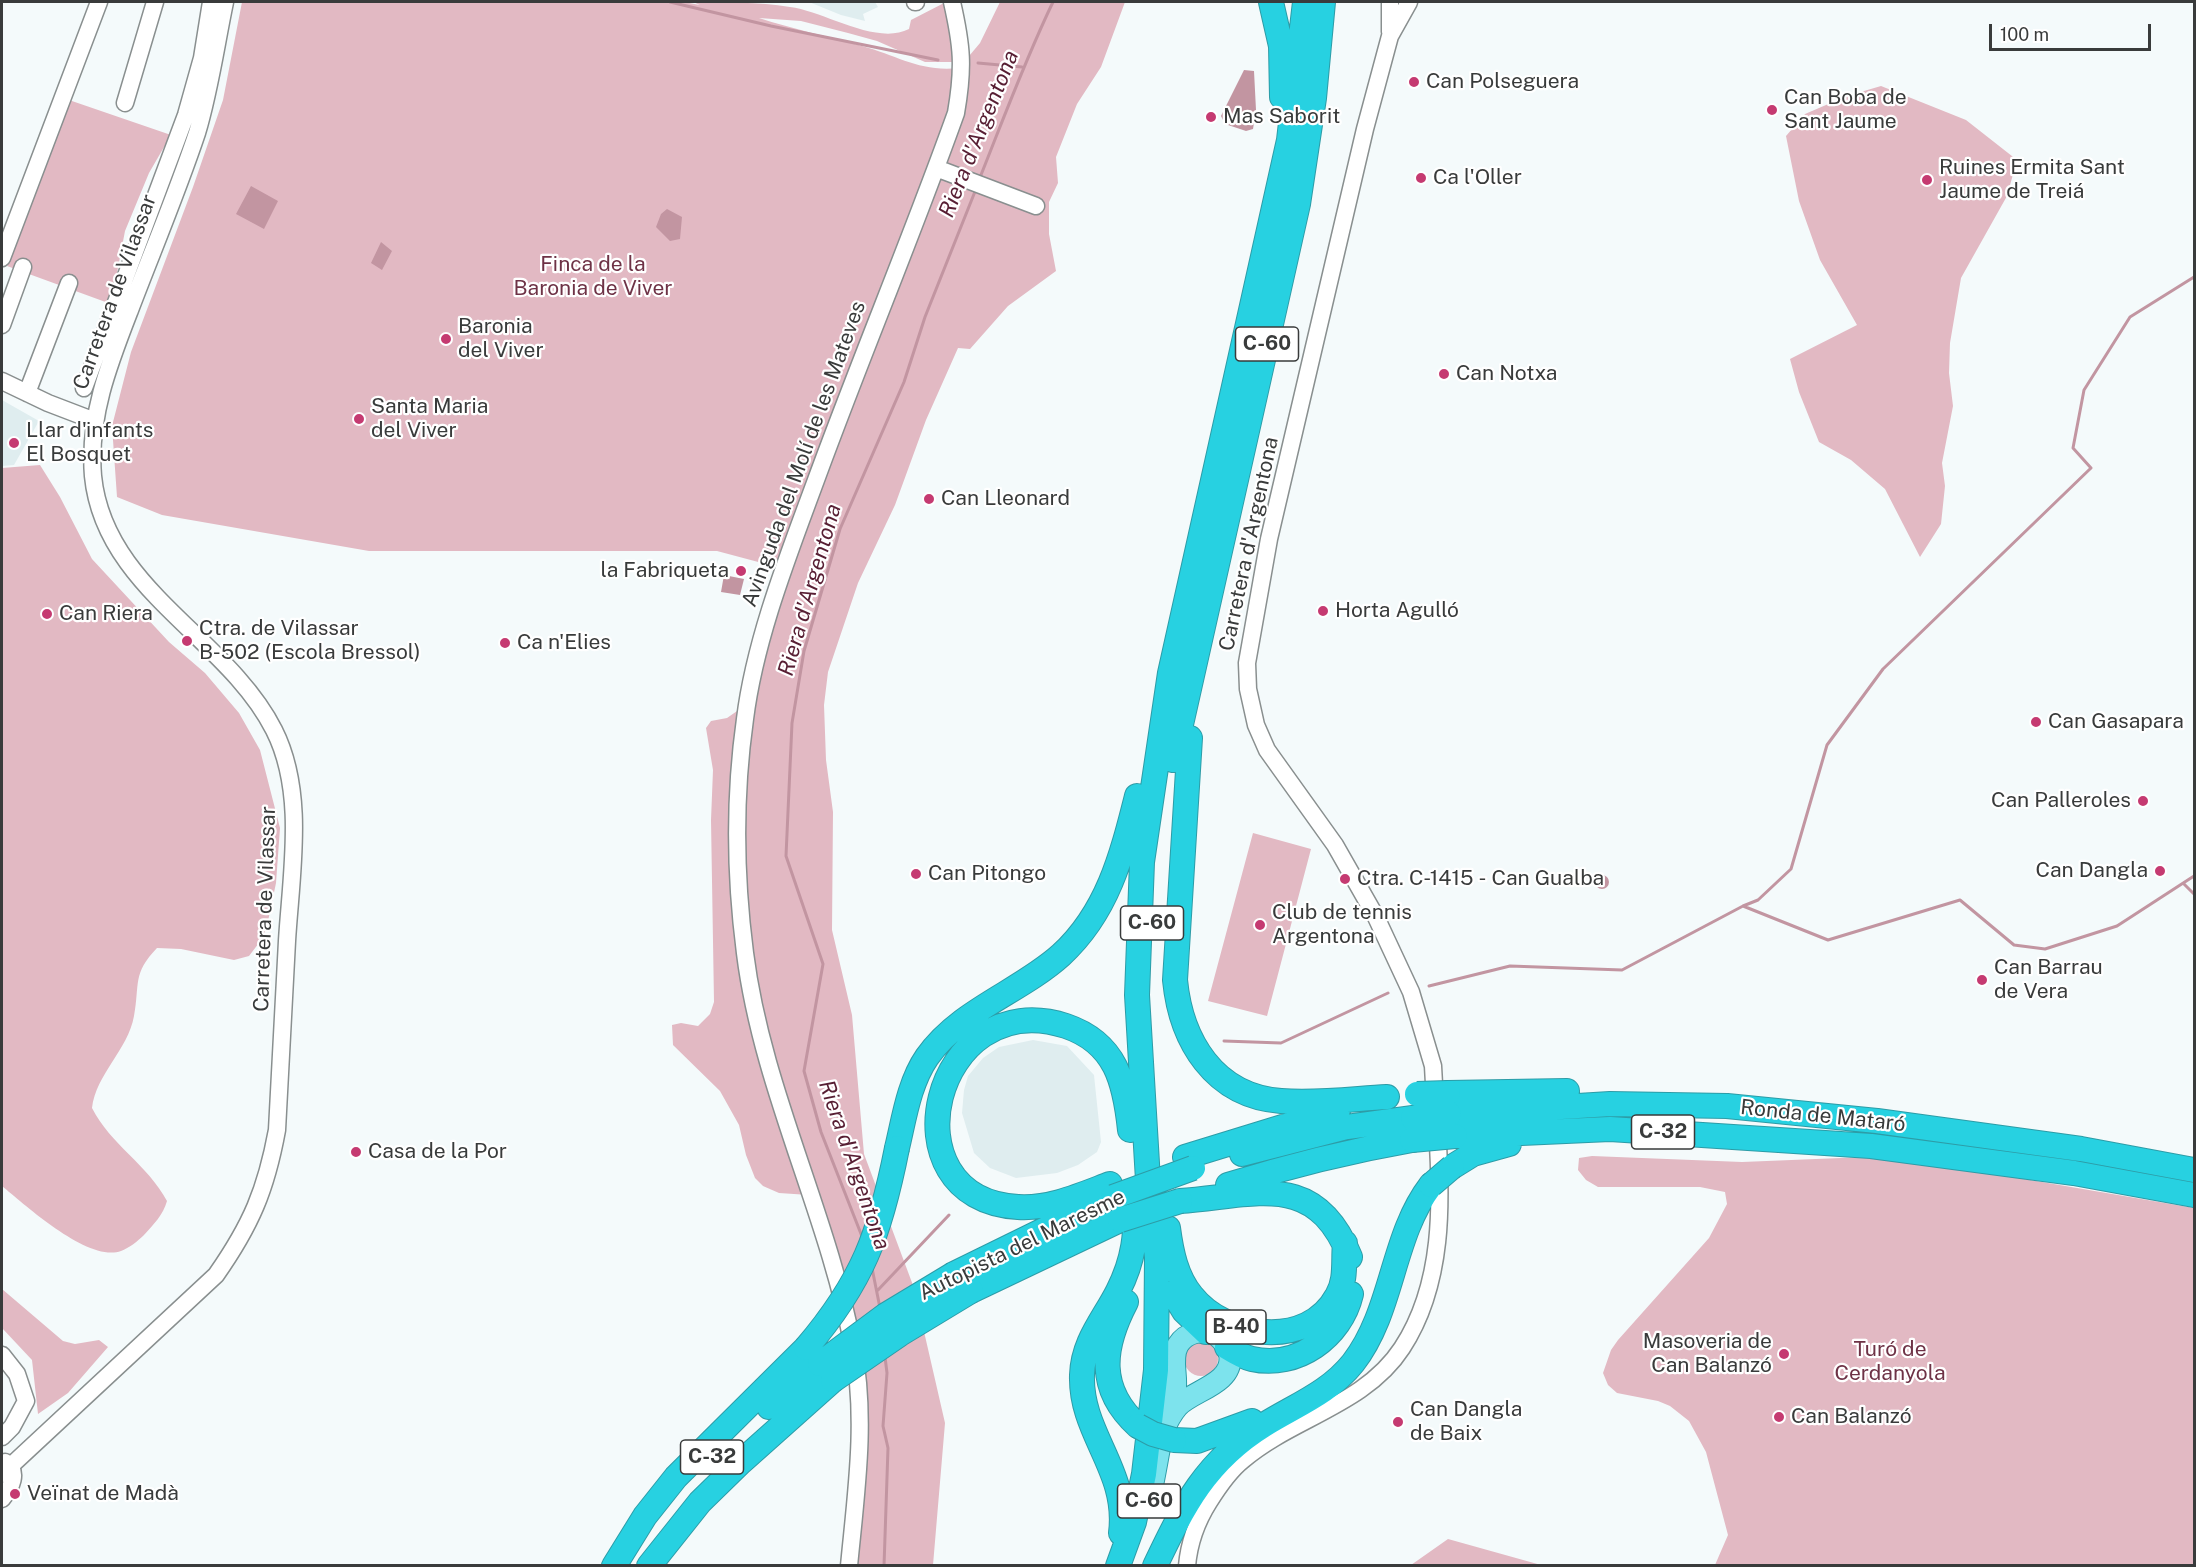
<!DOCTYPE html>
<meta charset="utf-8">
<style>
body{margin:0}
#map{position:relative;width:2196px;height:1567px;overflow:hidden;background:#f4fafb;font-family:"Public Sans",sans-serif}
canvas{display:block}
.frame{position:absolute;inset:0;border:3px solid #393b3b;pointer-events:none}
.scale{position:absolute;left:1989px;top:24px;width:162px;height:27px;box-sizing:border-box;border:3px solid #393b3b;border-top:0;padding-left:8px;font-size:18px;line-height:21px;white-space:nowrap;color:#393b3b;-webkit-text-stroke:4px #fff;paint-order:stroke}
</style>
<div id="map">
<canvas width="2196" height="1567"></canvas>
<div class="frame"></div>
<div class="scale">100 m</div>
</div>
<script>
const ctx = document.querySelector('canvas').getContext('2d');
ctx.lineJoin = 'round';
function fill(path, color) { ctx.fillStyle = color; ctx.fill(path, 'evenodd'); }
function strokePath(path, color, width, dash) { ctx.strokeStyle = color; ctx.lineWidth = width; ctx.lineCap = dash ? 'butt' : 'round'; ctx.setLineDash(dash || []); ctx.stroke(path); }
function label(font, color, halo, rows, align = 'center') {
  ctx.font = font + ' "Public Sans",sans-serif'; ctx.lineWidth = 4.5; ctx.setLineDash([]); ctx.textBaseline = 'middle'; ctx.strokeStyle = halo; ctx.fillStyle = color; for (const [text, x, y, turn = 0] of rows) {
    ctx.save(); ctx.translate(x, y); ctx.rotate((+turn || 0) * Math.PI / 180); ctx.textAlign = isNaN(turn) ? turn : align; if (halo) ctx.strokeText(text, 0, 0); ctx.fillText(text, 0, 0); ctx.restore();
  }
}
fill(new Path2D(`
 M809,2H875L878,7L863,14L865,21L841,15Z
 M2,400L39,421L14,465L2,466Z
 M1033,1040L1067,1046L1094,1075L1101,1142L1097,1152L1078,1165L1057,1173L1016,1178L990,1168L974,1153L962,1113L964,1090L968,1076L983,1058L999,1047Z`), '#dfedef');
fill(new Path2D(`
 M242,2H684L700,5L693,2C725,2 758,2 790,7C824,11 876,46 909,29L911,20L946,2L961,62H925L877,41L848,33L801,21L759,18C792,29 828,36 862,46C899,56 919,72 959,68L980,43L1000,2H1125L1101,67L1077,104L1056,157L1058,183L1049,202V234L1056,271L1008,306L970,349L958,348L926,420L895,505L858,583L828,672L824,705L826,760L833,812L832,930L852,1015L864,1154L914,1288L945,1423L933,1565H855L868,1408L862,1350L809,1195L779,1193L763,1186L755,1178L746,1155L739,1125L720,1091L673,1045L672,1025L681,1023L698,1026L710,1014L714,1002L711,820L713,770L706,728L711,721L727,718L740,709L777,567L717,551H369L162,515L117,497L112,426L131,352L193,187L223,100Z
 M1881,86L1966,120L2017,160L2007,196L1961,278L1950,343L1949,373L1953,406L1942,463L1945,486L1941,524L1920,557L1885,489L1851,460L1819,442L1799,392L1790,359L1857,325L1820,260L1799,201L1786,136L1805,114L1847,96Z
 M69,100L171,135L149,173L125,231L111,304L7,266Z
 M40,465L60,497L92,559L169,642L205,673L239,713L260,750L280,828L276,883L267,926L262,939L249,956L234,960L181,949L157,948C132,974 140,984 134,1016C128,1050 96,1074 92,1108C110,1144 148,1165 167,1201C163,1215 154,1224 144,1235C138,1241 129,1248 121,1251C89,1263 25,1205 2,1186V468Z
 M1253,833L1311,849L1267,1016L1208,1001Z
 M1592,1156L1742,1162L1890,1156L2194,1208V1565H1715L1728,1535L1706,1452L1689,1421L1670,1406L1658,1401L1617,1393L1608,1385L1603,1373L1611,1350L1618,1340L1709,1238L1727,1204L1725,1192L1700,1187H1598L1586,1180L1578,1170L1579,1158Z
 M2,1289L63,1341L75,1344L99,1340L108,1347L68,1393L38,1414L32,1360L2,1328Z
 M1184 1359a17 17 0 1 1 34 0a17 17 0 1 1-34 0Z
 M1448,1539L1541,1565H1411Z`), '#e2b9c3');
fill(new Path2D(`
 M1244,70L1254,71L1256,110L1253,129L1246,131L1225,124L1221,116Z
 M251,186L278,201L264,229L236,214Z
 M667,209L682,217L680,239L670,241L656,227L661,214Z
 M381,242L392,251L382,270L371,263Z
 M724,575L744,579L740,595L721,592Z
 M1595 882a7 7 0 1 1 14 0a7 7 0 1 1-14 0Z`), '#c295a1');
strokePath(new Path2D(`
 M670,2L771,26L938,60
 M978,63L1022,67
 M979,180C1003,120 1025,60 1053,2
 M2184,884L2194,894
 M1743,906L1758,900L1791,869L1827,745L1883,669L2091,468L2073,448L2084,390L2130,317L2194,277
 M1429,986L1510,966L1622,970L1743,906L1828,940L1960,900L2014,945L2045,949L2117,926L2194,876
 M1224,1041L1281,1043L1388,993
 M863,1239L821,1132L804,1071L823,964L786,856L792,723L804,651L840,529L904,382L925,317L976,189
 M872,1268L880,1308
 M878,1290L949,1215
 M884,1566L888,1448L883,1426L887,1373L885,1357`), '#c295a1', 3);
const minor = new Path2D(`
 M915,2H916
 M1390,2V32
 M1409,2L1390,36L1365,129L1269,539L1247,663L1248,689L1256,725L1267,750L1335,845L1376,917L1411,992L1433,1066L1435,1102
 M125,103L155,2
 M936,168L1036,206
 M2,258L99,2
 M2,325L23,267
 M2,381L48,403L95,421
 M84,388L186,115L202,58L211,2
 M27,393L69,283
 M2,1355L17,1374L26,1401L12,1427L2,1437
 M2,1474L216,1275C251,1225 266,1190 277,1130C280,1067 284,1004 287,941C291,873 306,793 274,730C227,637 104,589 93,476C88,417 109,364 130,310C152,252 177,193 197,133C210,90 216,45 225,2
 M2,1499C11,1488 20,1472 5,1462
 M849,1566C856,1493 867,1419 853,1347C828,1213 762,1089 745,953C735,876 734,797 745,719C755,639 788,556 816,480C861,357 912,236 956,113C964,67 962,46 952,2
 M1187,1566C1189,1543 1197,1521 1209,1502C1219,1486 1229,1471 1243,1460C1292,1418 1365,1405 1402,1348C1444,1284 1442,1202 1437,1128`);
const major = new Path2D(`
 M1151,1492C1157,1466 1160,1439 1167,1414C1169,1406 1173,1399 1175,1391C1178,1376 1170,1359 1178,1345C1186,1332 1202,1329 1215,1334C1223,1340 1229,1347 1230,1357C1232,1384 1194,1390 1178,1406C1171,1414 1166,1424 1162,1434`);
const highway = new Path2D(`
 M1271,2L1281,46L1282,97
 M1190,738L1175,980C1181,1041 1214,1096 1281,1101C1316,1104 1352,1099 1387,1097
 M1173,760L1298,204L1314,98L1323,2
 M1448,1093L1567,1091
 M1449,1114L1610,1104L1727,1106L1877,1121L2081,1149L2194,1170
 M1455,1136L1610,1129L1871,1146L2074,1173L2194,1195
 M897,1148C904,1119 909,1083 927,1057C960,1010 1020,992 1061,955C1108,912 1122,855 1137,796
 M1242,1154L1347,1127L1413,1118
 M1185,1157L1338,1110
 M1452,1167L1473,1154L1509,1144
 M1110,1184C1081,1195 1050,1209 1018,1207C881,1199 933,983 1066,1026C1116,1043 1125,1082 1130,1130
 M1228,1185C1289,1166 1349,1151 1412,1140
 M1180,1201C1255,1196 1315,1169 1350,1257
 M1168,1228C1171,1251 1176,1277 1192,1296C1225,1338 1308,1350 1337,1296C1347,1279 1343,1261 1345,1243
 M954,1274L1103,1201
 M971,1291L1120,1220
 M1173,1293L1184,1311L1206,1332
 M1126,1302C1102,1348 1097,1389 1138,1426
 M1227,1347C1235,1352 1243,1357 1252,1359C1297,1369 1341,1337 1351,1294
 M769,1407L820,1364
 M1174,1440L1197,1441L1252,1421
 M1121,1533C1129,1470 1080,1434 1082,1375C1083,1341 1104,1319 1118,1291C1134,1260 1137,1233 1135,1198
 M614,1566L645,1516L676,1477L806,1348
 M649,1566L700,1502L741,1462L833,1380
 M1118,1566L1134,1522L1144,1474L1156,1370L1157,1257L1149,1197L1137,995L1142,862L1170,673L1289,140L1305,2
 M1155,1566C1184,1505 1206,1461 1264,1425C1296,1405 1329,1393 1353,1363C1394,1310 1391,1237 1431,1185`);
strokePath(minor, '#898f8f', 19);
strokePath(major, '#2d9ca7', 23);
strokePath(highway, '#2d9ca7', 26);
strokePath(minor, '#fff', 16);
strokePath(major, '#7de3ed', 21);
strokePath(highway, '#27d1e1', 24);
const highwayBridge = new Path2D(`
 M1417,1094L1448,1093
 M1413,1118L1449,1114
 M1412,1140L1455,1136
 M1431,1185L1452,1167
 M1113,1197L1193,1168
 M1120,1220L1180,1201
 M806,1348C863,1281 880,1234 897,1148
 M820,1364L886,1315L954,1274
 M833,1380L900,1334L971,1291
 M1138,1426L1153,1434L1174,1440`);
strokePath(highwayBridge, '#2d9ca7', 26, []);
strokePath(highwayBridge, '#27d1e1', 24);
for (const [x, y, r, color] of [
 [1414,82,6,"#c53a71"],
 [1772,110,6,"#c53a71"],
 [1211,117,6,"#c53a71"],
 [1421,178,6,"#c53a71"],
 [1927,180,6,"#c53a71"],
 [446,339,6,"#c53a71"],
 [1444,374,6,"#c53a71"],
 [359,419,6,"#c53a71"],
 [14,443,6,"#c53a71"],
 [929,499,6,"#c53a71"],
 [741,571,6,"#c53a71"],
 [1323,611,6,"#c53a71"],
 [47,614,6,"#c53a71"],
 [187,641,6,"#c53a71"],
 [505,643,6,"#c53a71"],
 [2036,722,6,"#c53a71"],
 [2143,801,6,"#c53a71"],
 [2160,871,6,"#c53a71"],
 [916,874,6,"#c53a71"],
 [1345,879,6,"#c53a71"],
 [1260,925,6,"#c53a71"],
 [1982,980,6,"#c53a71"],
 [356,1152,6,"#c53a71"],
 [1784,1354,6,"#c53a71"],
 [1779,1417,6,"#c53a71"],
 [1398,1422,6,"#c53a71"],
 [15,1494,6,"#c53a71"]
]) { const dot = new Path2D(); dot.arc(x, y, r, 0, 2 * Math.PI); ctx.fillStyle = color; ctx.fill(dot); strokePath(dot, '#fff', 2); }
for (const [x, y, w] of [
 [1267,344,63],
 [1152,923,63],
 [1663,1132,63],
 [1236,1327,60],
 [712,1457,63],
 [1149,1501,63]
]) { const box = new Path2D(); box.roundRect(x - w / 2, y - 17, w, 34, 4.5); ctx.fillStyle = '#fff'; ctx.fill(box); strokePath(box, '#393b3b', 1.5); }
label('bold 20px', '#393b3b', null, [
 ["C-60",1267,344],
 ["C-60",1152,923],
 ["C-32",1663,1132],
 ["B-40",1236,1327],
 ["C-32",712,1457],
 ["C-60",1149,1501]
]);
label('21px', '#393b3b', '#fff', [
 ["Can Polseguera",1426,82],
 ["Can Boba de",1784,98],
 ["Sant Jaume",1784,122],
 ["Mas Saborit",1223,117],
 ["Ruines Ermita Sant",1939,168],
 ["Jaume de Treiá",1939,192],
 ["Ca l'Oller",1433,178],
 ["Baronia",458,327],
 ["del Viver",458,351],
 ["Can Notxa",1456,374],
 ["Santa Maria",371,407],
 ["del Viver",371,431],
 ["Llar d'infants",26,431],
 ["El Bosquet",26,455],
 ["Can Lleonard",941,499],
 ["la Fabriqueta",729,571,"right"],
 ["Horta Agulló",1335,611],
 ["Can Riera",59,614],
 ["Ctra. de Vilassar",199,629],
 ["B-502 (Escola Bressol)",199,653],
 ["Ca n'Elies",517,643],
 ["Can Gasapara",2048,722],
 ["Can Palleroles",2131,801,"right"],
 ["Can Dangla",2148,871,"right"],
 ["Can Pitongo",928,874],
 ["Ctra. C-1415 - Can Gualba",1357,879],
 ["Club de tennis",1272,913],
 ["Argentona",1272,937],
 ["Can Barrau",1994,968],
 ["de Vera",1994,992],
 ["Casa de la Por",368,1152],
 ["Masoveria de",1772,1342,"right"],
 ["Can Balanzó",1772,1366,"right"],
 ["Can Dangla",1410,1410],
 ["de Baix",1410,1434],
 ["Can Balanzó",1791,1417],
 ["Veïnat de Madà",27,1494]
], 'left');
label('21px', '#6e3246', '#fff', [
 ["Finca de la",593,265],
 ["Baronia de Viver",593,289],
 ["Turó de",1890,1350],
 ["Cerdanyola",1890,1374]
]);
label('21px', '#393b3b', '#fff', [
 ["Carretera de Vilassar",115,292,-70],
 ["Avinguda del Molí de les Mateves",804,454,-70],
 ["Carretera d'Argentona",1249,544,-78],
 ["Carretera de Vilassar",265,909,-88],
 ["Ronda de Mataró",1823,1116,6],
 ["Autopista del Maresme",1022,1245,-26]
]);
label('italic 22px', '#571e33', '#fff', [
 ["Riera d'Argentona",979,134,-68],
 ["Riera d'Argentona",810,590,-74],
 ["Riera d'Argentona",854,1165,71]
]);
</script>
